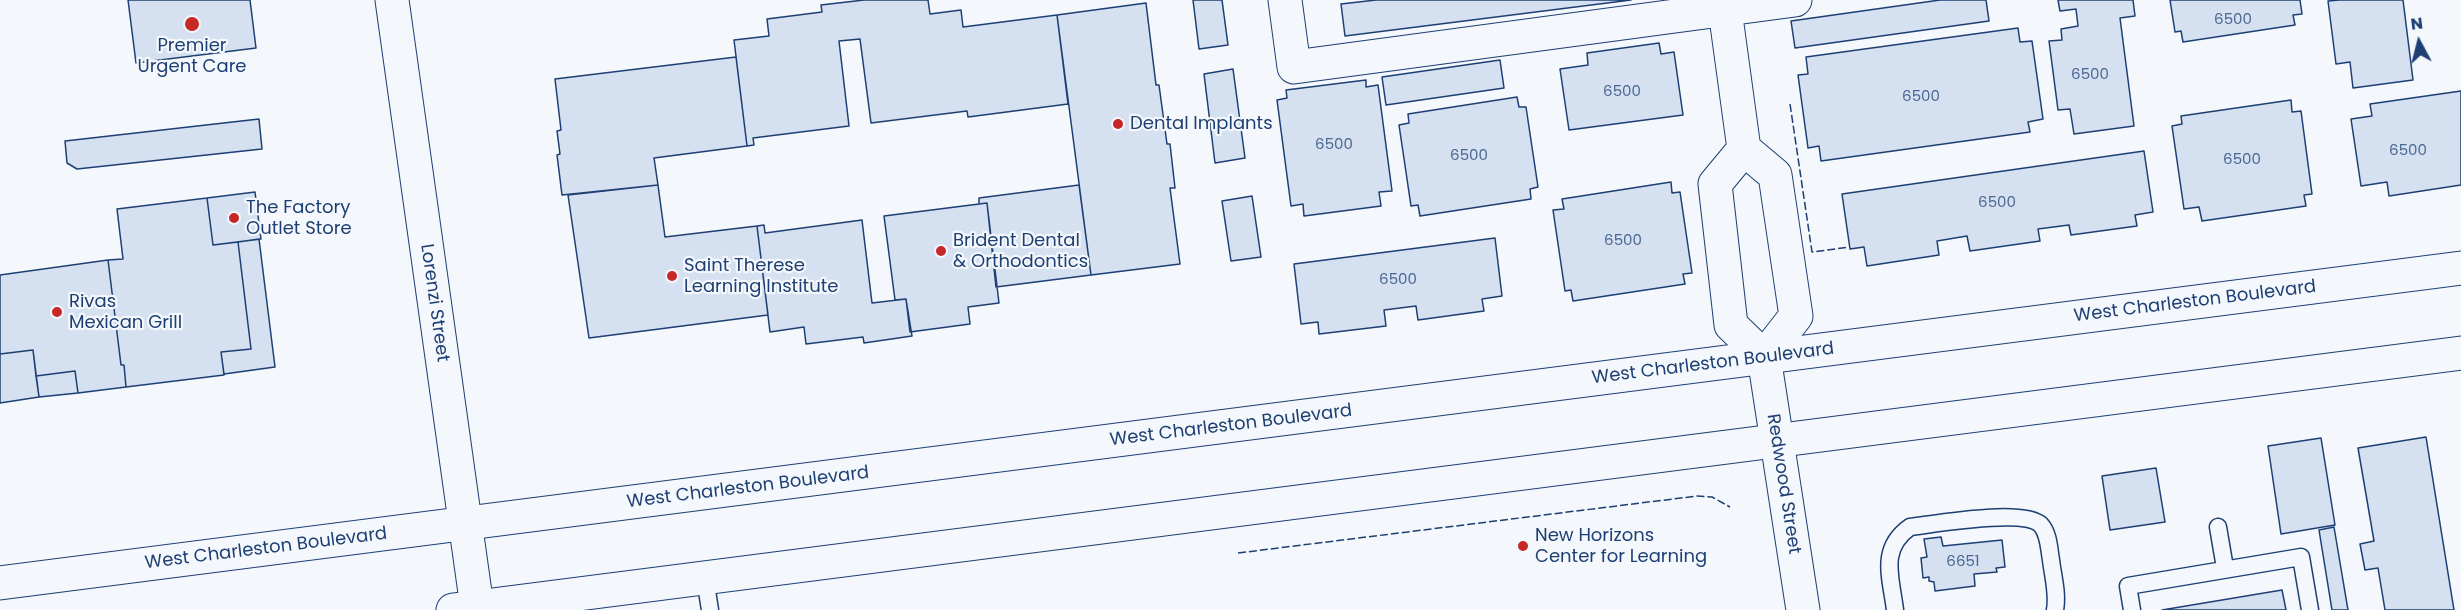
<!DOCTYPE html>
<style>
body{margin:0}
#map{position:relative;width:2461px;height:610px;overflow:hidden;background:#f4f7fb;font-family:Poppins,sans-serif}
canvas{display:block}
.north{position:absolute;left:2389px;top:12px;width:60px;height:60px;-webkit-text-stroke:4px #f4f7fb;paint-order:stroke;rotate:353deg;font-size:16px;font-weight:700;line-height:24px;text-align:center;color:#1d3f73}
.north::after{content:'';display:block;margin:auto;width:21px;height:27px;background:#1d3f73;clip-path:polygon(50% 0,100% 100%,50% 72%,0 100%)}
</style>
<div id="map">
<canvas width="2461" height="610"></canvas>
<div class="north">N</div>
</div>
<script>
const ctx = document.querySelector('canvas').getContext('2d');
ctx.lineJoin = 'round';
function fill(path, color) { ctx.fillStyle = color; ctx.fill(path, 'evenodd'); }
function strokePath(path, color, width, dash) { ctx.strokeStyle = color; ctx.lineWidth = width; ctx.lineCap = dash ? 'butt' : 'round'; ctx.setLineDash(dash || []); ctx.stroke(path); }
function label(font, color, halo, rows, align = 'center') {
  ctx.font = font + ' Poppins,sans-serif'; ctx.lineWidth = 4.5; ctx.setLineDash([]); ctx.textBaseline = 'middle'; ctx.strokeStyle = halo; ctx.fillStyle = color; for (const [text, x, y, turn = 0] of rows) {
    ctx.save(); ctx.translate(x, y); ctx.rotate((+turn || 0) * Math.PI / 180); ctx.textAlign = isNaN(turn) ? turn : align; if (halo) ctx.strokeText(text, 0, 0); ctx.fillText(text, 0, 0); ctx.restore();
  }
}
const building = new Path2D(`
 M128,0H250L256,48L136,63Z
 M864,0H928L930,14L961,10L963,27L1057,15L1068,104L968,117L967,111L871,123L860,39L839,41L849,126L753,138L754,145L747,146L734,40L769,36L767,19L822,12L821,5Z
 M1193,0H1222L1228,45L1199,49Z
 M1376,0H1631L1345,36L1341,4Z
 M1940,0H1986L1989,21L1795,48L1791,21Z
 M2058,0H2133L2135,16L2120,18L2134,126L2074,134L2070,109L2058,110L2049,41L2062,40L2061,29L2078,26L2076,9L2060,11Z
 M2170,0H2300L2302,14L2293,15L2295,25L2183,42L2181,31L2175,32Z
 M2339,0H2403L2413,80L2353,88L2350,62L2336,64L2328,1Z
 M1146,3L1156,85H1159L1167,144H1170L1175,188H1170L1180,264L1091,275L1057,15Z
 M2018,28L2020,42L2032,41L2043,119L2028,122L2030,132L1821,161L1819,146L1808,148L1798,75L1808,74L1806,57Z
 M1659,43L1661,54L1674,52L1683,115L1569,130L1560,69L1588,65L1587,53Z
 M736,57L747,146L654,158L658,185L562,195L557,155L560,154L557,131L561,130L555,79Z
 M1500,60L1504,88L1386,105L1382,77Z
 M1233,69L1245,158L1215,163L1204,74Z
 M1366,80V87L1378,85L1392,191L1379,192L1381,206L1304,216L1303,204L1291,206L1277,100L1287,98L1286,90Z
 M2461,91V185L2389,196L2387,182L2361,186L2351,119L2372,116L2370,104Z
 M1517,97L1519,107H1526L1538,187L1530,189L1531,199L1420,216L1418,205L1411,206L1399,125L1409,123L1408,114Z
 M2291,100L2292,112L2301,111L2312,194L2304,195L2306,206L2202,221L2199,207L2184,209L2172,126L2182,124L2181,116Z
 M259,119L262,149L77,169L67,163L65,141Z
 M2144,151L2153,212L2135,215L2137,226L2071,235L2069,225L2038,229L2040,241L1970,251L1967,236L1937,241L1939,255L1867,266L1864,247L1850,249L1842,194Z
 M1671,182L1672,193L1680,192L1692,273L1683,274L1685,284L1573,301L1571,290L1565,291L1553,210L1564,209L1562,199Z
 M658,185L665,237L757,226L768,315L589,338L568,195Z
 M1079,185L1091,275L996,287L987,203L979,204V198Z
 M255,192L261,239L213,245L207,198Z
 M1252,196L1261,257L1231,261L1222,201Z
 M207,198L213,245L238,242L251,349L221,352L224,375L126,387L124,365H121L108,260L123,259L117,209Z
 M987,203L999,303L968,307L970,324L910,332L906,299L895,300L884,216Z
 M862,220L872,303L906,299L912,336L864,343L863,337L806,344L804,327L770,332L757,226L764,225L765,233Z
 M1495,238L1502,296L1482,299L1484,311L1418,320L1416,306L1384,310L1386,326L1319,334L1318,322L1301,324L1294,264Z
 M259,239L275,367L224,374L221,352L251,349L238,242Z
 M108,260L121,365H124L126,387L78,393L75,371L36,376L33,350L0,354V275Z
 M33,350L39,397L0,403V354Z
 M75,371L78,393L39,397L36,376Z
 M2426,437L2454,610H2385L2378,568L2365,570L2360,544L2374,541L2358,448Z
 M2321,438L2335,525L2281,534L2268,446Z
 M2156,468L2165,522L2110,530L2102,476Z
 M2334,527L2348,610H2332L2319,530Z
 M1941,537L1943,546L2002,540L2005,567L1996,568L1997,572L1974,574L1975,586L1935,591L1934,582L1929,581V577L1923,578L1921,558L1927,557L1924,539Z
 M2282,590L2286,610H2162Z`);
fill(building, '#d5e0f0');
strokePath(building, '#1d3f73', 1.5);
const service = new Path2D(`
 M2218,527L2225,568
 M705,578L710,610
 M1895,610C1891,577 1879,549 1910,527C1935,524 2024,508 2041,525C2049,534 2049,549 2051,560C2053,577 2058,593 2055,610
 M2132,610L2128,586L2301,557L2310,610`);
const minor = new Path2D(`
 M1285,0L1294,67L1795,0
 M1725,10L1744,149L1775,175L1796,316L1764,357L1731,325L1715,184L1744,149`);
const tertiary = new Path2D(`
 M392,0L477,607
 M1764,357L1803,610`);
const primary = new Path2D(`
 M0,583L2461,268
 M453,610L2461,353`);
strokePath(service, '#1d3f73', 19);
strokePath(minor, '#1d3f73', 35);
strokePath(tertiary, '#1d3f73', 35);
strokePath(primary, '#1d3f73', 35);
strokePath(service, '#f4f7fb', 16);
strokePath(minor, '#f4f7fb', 33);
strokePath(tertiary, '#f4f7fb', 33);
strokePath(primary, '#f4f7fb', 33);
strokePath(new Path2D(`
 M1790,104L1812,252L1850,247
 M1238,553L1697,496L1712,497L1730,507`), '#1d3f73', 1.5, [8, 3]);
for (const [x, y, r, color] of [
 [192,24,8,"#c62828"],
 [1118,124,6,"#c62828"],
 [234,218,6,"#c62828"],
 [941,251,6,"#c62828"],
 [672,276,6,"#c62828"],
 [57,312,6,"#c62828"],
 [1523,546,6,"#c62828"]
]) { const dot = new Path2D(); dot.arc(x, y, r, 0, 2 * Math.PI); ctx.fillStyle = color; ctx.fill(dot); strokePath(dot, '#f4f7fb', 2); }
label('15px', '#4b6792', null, [
 ["6500",2233,20],
 ["6500",2090,75],
 ["6500",1622,92],
 ["6500",1921,97],
 ["6500",1334,145],
 ["6500",2408,151],
 ["6500",1469,156],
 ["6500",2242,160],
 ["6500",1997,203],
 ["6500",1623,241],
 ["6500",1398,280],
 ["6651",1963,562]
]);
label('18px', '#1d3f73', '#f4f7fb', [
 ["Premier",192,46,"center"],
 ["Urgent Care",192,67,"center"],
 ["Dental Implants",1130,124],
 ["The Factory",246,208],
 ["Outlet Store",246,229],
 ["Brident Dental",953,241],
 ["& Orthodontics",953,262],
 ["Saint Therese",684,266],
 ["Learning Institute",684,287],
 ["Rivas",69,302],
 ["Mexican Grill",69,323],
 ["New Horizons",1535,536],
 ["Center for Learning",1535,557]
], 'left');
label('18px', '#1d3f73', '#f4f7fb', [
 ["West Charleston Boulevard",2195,302,-7],
 ["Lorenzi Street",434,303,82],
 ["West Charleston Boulevard",1713,364,-7],
 ["West Charleston Boulevard",1231,426,-7],
 ["Redwood Street",1783,484,81],
 ["West Charleston Boulevard",748,488,-7],
 ["West Charleston Boulevard",266,549,-7]
]);
</script>
